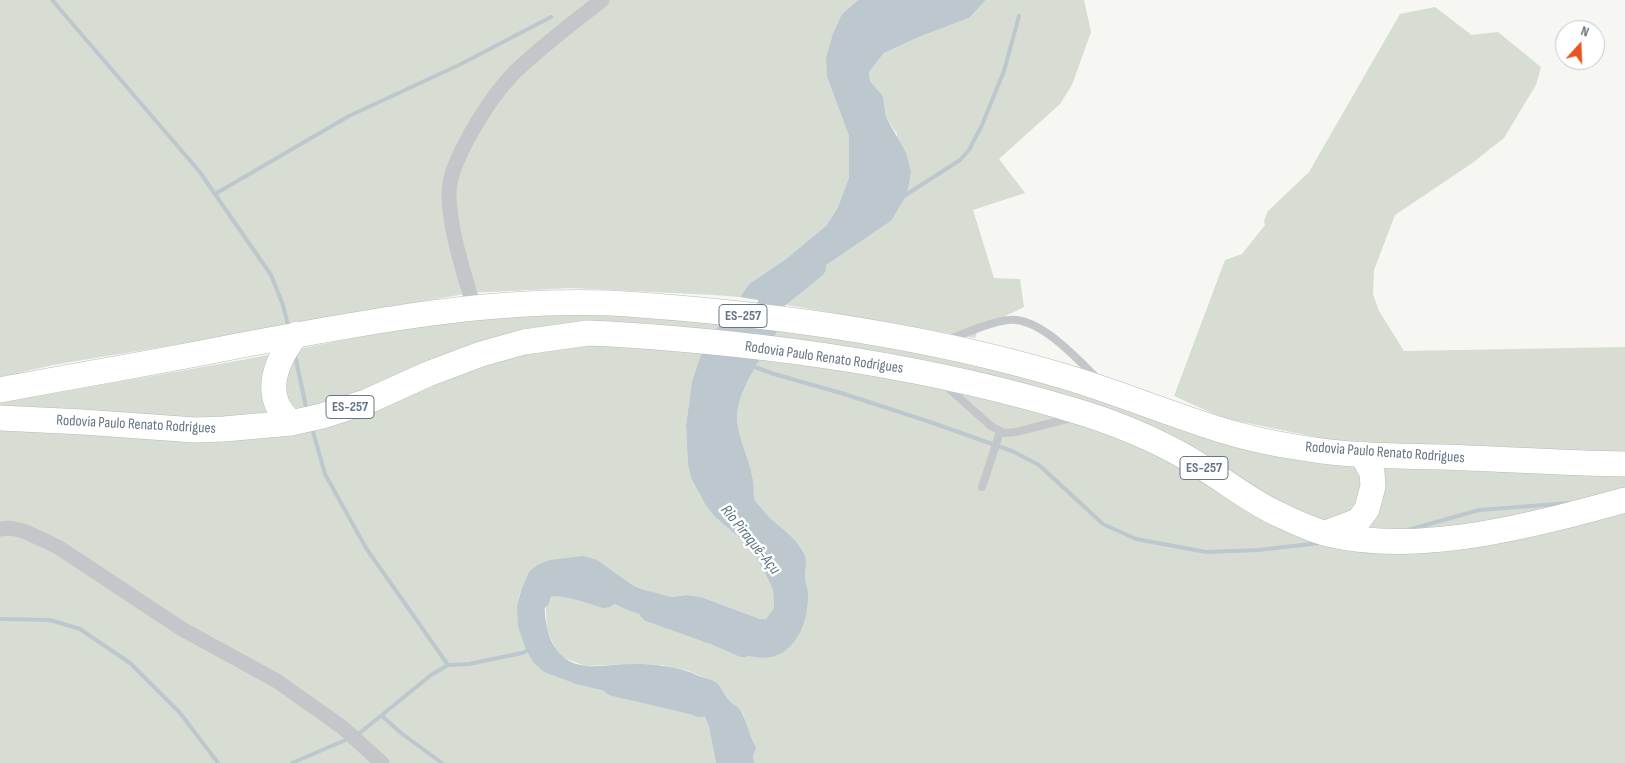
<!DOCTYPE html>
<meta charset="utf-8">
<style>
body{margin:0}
#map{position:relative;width:1625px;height:763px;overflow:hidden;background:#f6f6f2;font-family:"Sofia Sans Condensed",sans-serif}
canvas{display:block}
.north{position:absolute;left:1555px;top:20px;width:50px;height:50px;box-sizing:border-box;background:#fff;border:1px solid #c1c8ce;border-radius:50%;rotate:20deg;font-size:14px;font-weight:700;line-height:20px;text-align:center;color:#647584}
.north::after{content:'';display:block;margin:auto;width:18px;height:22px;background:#e75321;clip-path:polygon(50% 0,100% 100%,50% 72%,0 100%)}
</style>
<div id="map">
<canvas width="1625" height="763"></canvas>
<div class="north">N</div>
</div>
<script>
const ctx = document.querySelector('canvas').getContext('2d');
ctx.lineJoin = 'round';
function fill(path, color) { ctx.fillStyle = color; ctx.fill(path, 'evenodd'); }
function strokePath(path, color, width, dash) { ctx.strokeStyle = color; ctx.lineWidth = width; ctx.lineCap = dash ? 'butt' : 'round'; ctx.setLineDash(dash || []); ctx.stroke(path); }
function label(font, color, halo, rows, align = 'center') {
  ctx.font = font + ' "Sofia Sans Condensed",sans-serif'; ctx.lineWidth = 5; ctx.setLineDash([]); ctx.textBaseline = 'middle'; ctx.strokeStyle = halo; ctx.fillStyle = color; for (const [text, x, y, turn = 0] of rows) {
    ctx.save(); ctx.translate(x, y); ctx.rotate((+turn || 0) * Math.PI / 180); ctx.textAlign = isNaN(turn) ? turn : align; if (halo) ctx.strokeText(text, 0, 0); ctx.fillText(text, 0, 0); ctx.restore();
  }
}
fill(new Path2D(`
 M0,0H858L842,14L827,77L849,136V177L838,207L827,225L786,259L749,284L740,297L714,295L571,288L469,293L277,328L53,365L0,377Z
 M986,0H1084L1091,32L1072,85L1060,104L999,159L1025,193L973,210L994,278L1020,279L1024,307L978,329L975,338L770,302L787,288L819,270L891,221L897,134L886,117L883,96L870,81L869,72L884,53L919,37L969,18Z
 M1435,7L1469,33L1470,32V35L1498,32L1541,67L1536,85L1504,138L1471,164L1395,215L1374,270L1373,294L1379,311L1404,351L1625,347V454L1449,448L1330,440L1223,418L1174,396L1225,260L1242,254L1265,225L1264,221L1268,211L1309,172L1400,14Z
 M510,313L725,318L713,333L692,382L686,425L688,465L691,478L706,506L715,517L743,541L753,551L768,579L773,590L774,608L766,619H760L701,597L687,595L671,597L660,595L634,586L610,569L537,565C525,576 521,589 517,605L579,685L618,694L647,692L664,695L697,708L705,717L709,727L716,763H0V403L242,360L430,323Z
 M780,326L991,363L1327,462L1448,470L1625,476V763H754L753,756L755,747L749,735L743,713L728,699L717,683L689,671L663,665L632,664L585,666L562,657L555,648L547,629L545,597C553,589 559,584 572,586C598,596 623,610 650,617C666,622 684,618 699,623C712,627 718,639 729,646C736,651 775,650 786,650C801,633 809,615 808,592C808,587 805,582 805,577C804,563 809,557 799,545C787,533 760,515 754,499C752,494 754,486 753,480C750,459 738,439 737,418C737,388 767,351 780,326Z`), '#d7ddd3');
fill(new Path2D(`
 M858,0H986L969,18L919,37L884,53L869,72L870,81L883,96L886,117L906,153L911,172L907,194L891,221L819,270L787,288L770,302L740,297L749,284L786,259L827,225L838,207L849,177V136L827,77L826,58L833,34L842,14Z
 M725,318L780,326C767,351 737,388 737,418C738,439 750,459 753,480C754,486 753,493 754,499C755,502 759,505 761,508C772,523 791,533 801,548C809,560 805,564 805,577C805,582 808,587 808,592C809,611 803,637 786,650C770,663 746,658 730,647C719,639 712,628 700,623C685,618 667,622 652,618C634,613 615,605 599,597C589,593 578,586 567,585C557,584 551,591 545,597C543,627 551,663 587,666C602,667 618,664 633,664C656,664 678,666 699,676C705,678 713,680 717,683C721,687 724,694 728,699C732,704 741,708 743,715C748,726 749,736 756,747L753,756L754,763H716L709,727L705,717L697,708L664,695L647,692L618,694L579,685L544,672L533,662L525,647L518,626L517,605L522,588L529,572L537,565L550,560L583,556L597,560L634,586L645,590L671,597L687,595L701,597L760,619H766L774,608L773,590L768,579L753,551L743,541L715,517L706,506L691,478L688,465L686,425L692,382L702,352L713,333Z`), '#bcc8cd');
strokePath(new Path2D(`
 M52,0L199,171L271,275L283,305L289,329
 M215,194L349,116L459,65L551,17
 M904,196L960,160L969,150L982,125L1004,71L1019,16
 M295,355L307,412
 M752,366L774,374L841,393L930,422L1012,451L1039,465L1103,524L1136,539L1206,552L1258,550L1320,543
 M312,428L325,474L366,548L448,665
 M1408,530L1479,510L1570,503
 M0,619L50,620L80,629L130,663L180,713L218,763
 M382,716L401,733L442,763
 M356,736L431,675L448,665L469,664L522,653L531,649
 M292,763L350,738`), '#bcc8cd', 4);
strokePath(new Path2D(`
 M752,331L774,299L814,267
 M538,598C538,596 538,593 540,590C548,576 592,592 605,596
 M651,610L718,634L743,645
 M614,684L696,703L700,705`), '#bcc8cd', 24);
const primary = new Path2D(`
 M0,390C79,375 158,362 237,346C365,322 508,294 640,305C779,315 922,335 1056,374C1112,390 1166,413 1221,430C1247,438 1275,444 1302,448C1348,456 1396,456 1443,457C1503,459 1564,463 1625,464
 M0,418L83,422L195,430L224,429L291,423L322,416L366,402L428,374L481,354L524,342L588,333L611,334C772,344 932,366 1086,414C1126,427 1166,444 1202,467C1227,482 1251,502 1278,514C1293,521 1311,530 1328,534C1422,556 1534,525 1625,500
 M291,423C286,417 280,411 277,404C267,380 282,352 297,334
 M1326,533L1358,521L1367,509L1373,486L1372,473L1362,454`);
strokePath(primary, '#b6babe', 26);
strokePath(new Path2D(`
 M949,339C967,333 998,318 1016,320C1045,323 1077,359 1097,378
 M946,386L991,426L1004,433L1016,432L1071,418
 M982,487L1000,432`), '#c3c7ca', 8);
strokePath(new Path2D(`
 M474,308C464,272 449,230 449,193C449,177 457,160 464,146C478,119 495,92 516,71C543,45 573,23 602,0
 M0,529L10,528L24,531L58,547L182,629L277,681L342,727L382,763`), '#c3c7ca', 15);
strokePath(primary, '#fff', 25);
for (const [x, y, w] of [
 [743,316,48],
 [350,407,48],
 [1204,468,48]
]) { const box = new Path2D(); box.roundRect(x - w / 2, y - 11.5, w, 23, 4); ctx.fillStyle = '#fff'; ctx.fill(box); strokePath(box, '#647584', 1); }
label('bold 14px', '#647584', null, [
 ["ES-257",743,316],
 ["ES-257",350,407],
 ["ES-257",1204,468]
]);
label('15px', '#647584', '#fff', [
 ["Rodovia Paulo Renato Rodrigues",824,358,8],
 ["Rodovia Paulo Renato Rodrigues",136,425,3],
 ["Rodovia Paulo Renato Rodrigues",1385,453,4]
]);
label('italic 16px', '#5f7781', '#fff', [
 ["Rio Piraquê-Açu",750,540,51]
]);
</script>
